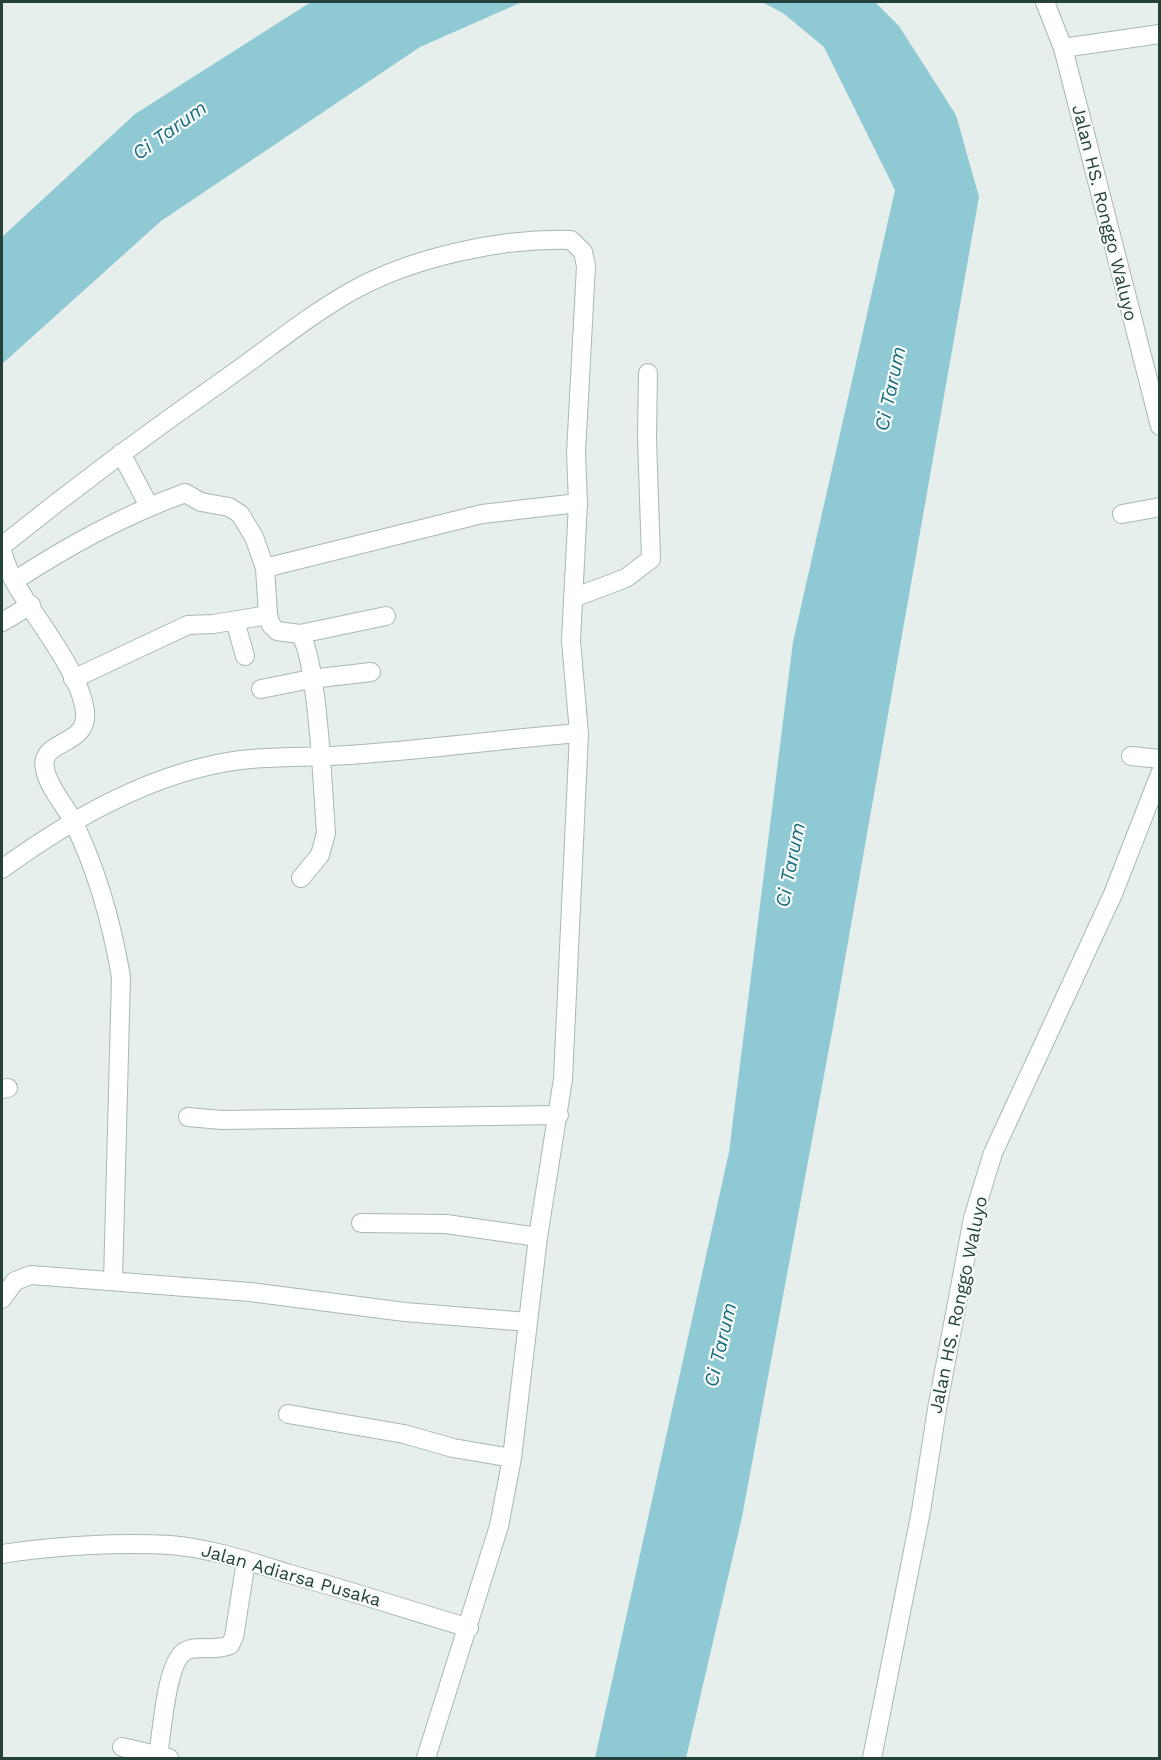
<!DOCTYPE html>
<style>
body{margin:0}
#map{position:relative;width:1161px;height:1760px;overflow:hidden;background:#e6efeb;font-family:"Work Sans",sans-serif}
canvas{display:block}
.frame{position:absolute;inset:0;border:3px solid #24423a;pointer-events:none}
</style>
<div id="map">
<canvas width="1161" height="1760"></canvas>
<div class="frame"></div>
</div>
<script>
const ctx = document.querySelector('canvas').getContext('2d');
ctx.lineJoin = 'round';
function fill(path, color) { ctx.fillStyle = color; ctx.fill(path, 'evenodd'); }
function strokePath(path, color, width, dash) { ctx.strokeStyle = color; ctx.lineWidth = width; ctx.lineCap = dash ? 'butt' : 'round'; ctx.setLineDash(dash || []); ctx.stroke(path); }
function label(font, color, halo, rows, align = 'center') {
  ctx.font = font + ' "Work Sans",sans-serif'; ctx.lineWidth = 4.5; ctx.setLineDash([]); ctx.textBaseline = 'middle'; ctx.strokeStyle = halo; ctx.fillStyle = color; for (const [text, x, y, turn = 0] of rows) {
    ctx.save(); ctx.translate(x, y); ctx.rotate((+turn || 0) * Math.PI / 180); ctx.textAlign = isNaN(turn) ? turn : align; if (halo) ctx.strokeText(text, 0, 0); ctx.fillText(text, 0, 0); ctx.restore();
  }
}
fill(new Path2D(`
 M311,2H522L420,47L161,221L2,364V237L135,114Z
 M762,2H875L899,26L956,115L979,197L835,1016L742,1517L686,1758H595L729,1152L793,642L895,190L824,47L783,13Z`), '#8ec9d4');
const minor = new Path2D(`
 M1045,2L1063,48L1160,426
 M1063,48L1160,34
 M121,453L149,506
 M1122,514L1160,507
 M2,546C74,488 148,433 224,380C267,350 306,317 352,291C413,257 501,238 571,240L583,252L586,266L576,453L578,503L571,641L579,733L563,1079L538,1237L512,1458L499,1526L426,1758
 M2,551C5,561 9,572 14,581C33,616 81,672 85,712C89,747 38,739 45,769C48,787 65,805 73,821C97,870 112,924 121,977L113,1281
 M265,568L482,514L578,503
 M14,581C70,545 122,516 185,493L201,502L229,507L240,514L254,537L265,568L268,615L271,625L277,631L300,634L386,616
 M573,598L626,578L651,559L647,438L648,373
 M235,621L245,656
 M2,622L31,605
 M300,634C318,660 323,795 326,833L320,855L301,878
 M73,679L188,625L213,624L268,615
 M261,689L311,679L371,672
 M1131,756L1160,759
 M2,869C65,823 138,780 217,764C259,755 305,758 348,755C425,750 502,739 579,733
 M2,1089L8,1088
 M188,1117L222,1120L559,1115
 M361,1223L446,1224L538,1237
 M2,1299L15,1281L31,1275L250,1292L405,1312L528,1322
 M288,1414L404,1434L453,1448L512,1458
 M2,1554C51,1546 120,1542 170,1545C210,1548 251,1562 290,1574C350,1591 409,1610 469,1628
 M122,1747L169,1758
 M158,1756C162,1733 166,1664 184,1652C195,1644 214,1652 230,1645L234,1637L246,1561
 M872,1758L921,1511L937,1409L973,1218L993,1153L1113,894L1160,774`);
strokePath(minor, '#a8b8b2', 20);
strokePath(minor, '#fff', 18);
label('18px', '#24423a', '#f7fbf9', [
 ["Jalan HS. Ronggo Waluyo",1104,213,76],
 ["Jalan HS. Ronggo Waluyo",959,1305,-78],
 ["Jalan Adiarsa Pusaka",291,1576,16]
]);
label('italic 20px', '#1c6f80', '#f7fbf9', [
 ["Ci Tarum",170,131,-36],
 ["Ci Tarum",891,389,-78],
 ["Ci Tarum",791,865,-79],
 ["Ci Tarum",721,1345,-77]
]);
</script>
